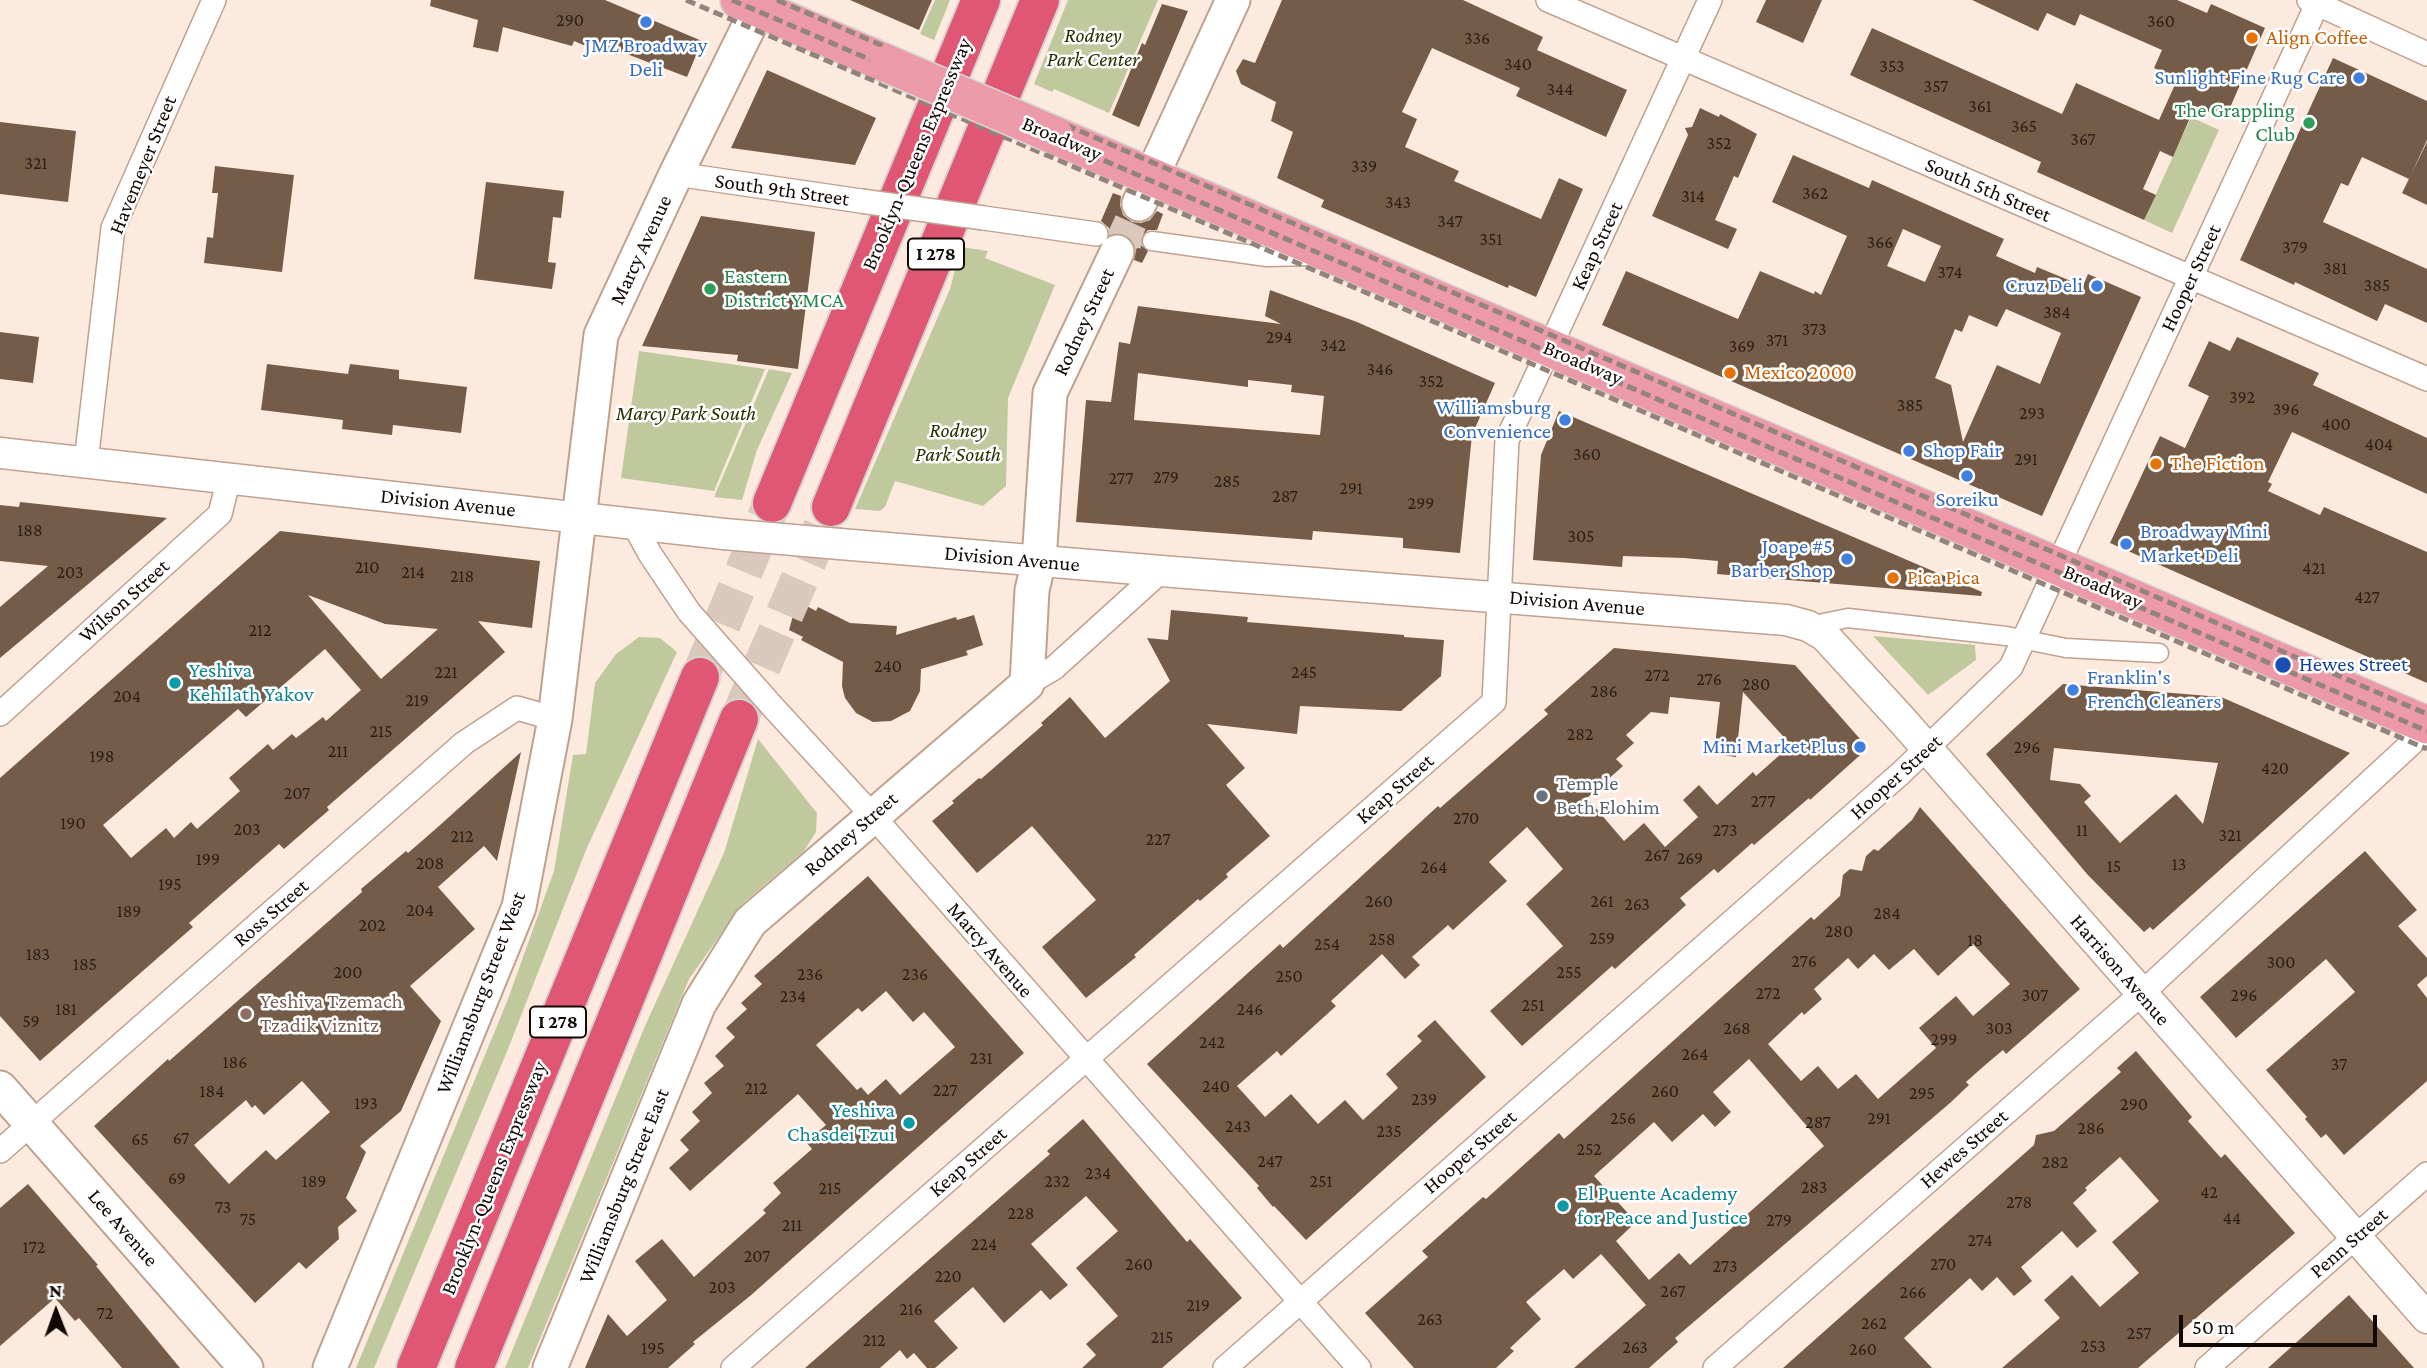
<!DOCTYPE html>
<style>
body{margin:0}
#map{position:relative;width:2427px;height:1368px;overflow:hidden;background:#fdeade;font-family:"Crimson Pro",serif}
canvas{display:block}
.north{position:absolute;left:21px;top:1277px;width:70px;height:70px;-webkit-text-stroke:5px #fff;paint-order:stroke;rotate:359deg;font-size:19px;font-weight:700;line-height:28px;text-align:center;color:#130904}
.north::after{content:'';display:block;margin:auto;width:24px;height:32px;background:#130904;clip-path:polygon(50% 0,100% 100%,50% 72%,0 100%)}
.scale{position:absolute;left:2179px;top:1315px;width:198px;height:32px;box-sizing:border-box;border:4px solid #130904;border-top:0;padding-left:9px;font-size:21px;line-height:24px;white-space:nowrap;color:#130904;-webkit-text-stroke:5px #fff;paint-order:stroke}
</style>
<div id="map">
<canvas width="2427" height="1368"></canvas>
<div class="north">N</div>
<div class="scale">50 m</div>
</div>
<script>
const ctx = document.querySelector('canvas').getContext('2d');
ctx.lineJoin = 'round';
function fill(path, color) { ctx.fillStyle = color; ctx.fill(path, 'evenodd'); }
function strokePath(path, color, width, dash) { ctx.strokeStyle = color; ctx.lineWidth = width; ctx.lineCap = dash ? 'butt' : 'round'; ctx.setLineDash(dash || []); ctx.stroke(path); }
function label(font, color, halo, rows, align = 'center') {
  ctx.font = font + ' "Crimson Pro",serif'; ctx.lineWidth = 5; ctx.setLineDash([]); ctx.textBaseline = 'middle'; ctx.strokeStyle = halo; ctx.fillStyle = color; for (const [text, x, y, turn = 0] of rows) {
    ctx.save(); ctx.translate(x, y); ctx.rotate((+turn || 0) * Math.PI / 180); ctx.textAlign = isNaN(turn) ? turn : align; if (halo) ctx.strokeText(text, 0, 0); ctx.fillText(text, 0, 0); ctx.restore();
  }
}
fill(new Path2D(`
 M935,0H950L934,40L920,34Z
 M1068,0H1158L1109,113L1054,89L1052,92L1034,84Z
 M2191,117L2219,130L2172,233L2144,220Z
 M961,247L988,251L985,258L1055,285L1008,398L1006,486L983,506L895,481L885,507L880,511L855,509L950,289Z
 M639,351L765,369L714,491L621,478Z
 M769,369L792,373L757,450L742,500L714,497Z
 M1873,636L1975,645L1976,660L1928,695Z
 M639,637L660,638L677,652L586,850L506,1054L374,1368H356L508,999L554,871L573,755L586,754L595,683L616,654Z
 M758,739L817,813L816,832L804,851L742,904L689,979L528,1368H505L645,1026L724,853Z`), '#c0c89e');
fill(new Path2D(`
 M431,0H605L702,41L687,77L619,51L617,55L597,46L595,50L574,41L572,46L503,27L498,52L473,47L478,20L430,6Z
 M850,0H932L919,30Z
 M1282,0H1463L1543,37L1537,50L1627,90L1606,137L1516,96L1520,88L1432,48L1402,112L1417,119L1405,147L1459,171L1454,181L1541,219L1559,178L1583,189L1536,297L1509,285L1508,288L1321,207L1324,200L1277,178L1293,132L1271,121L1276,102L1241,84L1236,71L1243,59L1255,63Z
 M1766,0H1822L1803,43L1756,22Z
 M1972,0H2177L2207,13L2211,4L2265,28L2225,119L2195,106L2173,157L2160,151L2143,189L2156,195L2144,220L2037,172L2041,162L1850,75L1872,28L2062,114L2076,83L2159,120L2178,78L2154,68L2162,50L2080,14L2075,26L2047,13L2038,31Z
 M1162,4L1188,11L1139,127L1112,115L1142,43L1145,45Z
 M2333,58L2427,101V140L2409,179L2362,157L2348,186L2341,183L2323,222L2427,269V323L2385,304L2377,321L2295,282L2294,285L2240,260Z
 M767,70L876,118L855,165L731,148Z
 M1700,108L1719,117L1720,114L1757,134L1738,178L1734,176L1715,220L1737,229L1728,249L1652,216L1688,135L1685,128L1692,127Z
 M0,122L76,131L68,202L0,194Z
 M2427,142V205L2402,193Z
 M1793,155L1869,188L1872,180L2004,239L1996,256L2035,273L2037,267L2083,286L2088,274L2141,297L2042,516L1602,325L1626,271L1738,319L1760,271L1814,294L1815,291L1821,295L1847,236L1772,202ZM1903,229L1941,246L1925,282L1887,266ZM2006,309L2061,333L2040,384L1997,365L1963,442L1951,385L1935,378L1955,329L1962,332L1969,315L1997,327Z
 M215,166L294,175L282,272L204,263L207,237L213,238L218,193H212Z
 M486,182L564,191L561,218L553,217L548,262L556,263L552,289L474,279Z
 M1113,193L1121,196L1120,205L1123,215L1132,222L1141,223L1150,220L1157,211L1163,214L1157,230H1148L1143,235L1141,245L1148,251L1142,263L1134,260L1136,250L1132,241L1125,234L1110,235L1109,228L1101,221Z
 M701,216L815,232L798,369L737,361L738,355L642,346Z
 M1270,290L1357,322L1495,383L1472,435L1460,553L1403,548V538L1313,531L1312,540L1076,522L1086,400L1111,402L1119,342L1130,344L1138,306L1281,324L1265,316ZM1138,373L1248,387V380L1292,385L1291,392L1324,396L1320,435L1134,420Z
 M0,332L39,337L33,383L0,379Z
 M2237,337L2319,373L2313,385L2427,438V494L2292,432L2268,482L2272,484L2268,491L2320,515L2324,507L2427,552V683L2110,543L2160,436L2185,448L2209,396L2188,386L2209,341L2230,351Z
 M267,364L348,374L350,364L399,370V379L467,387L461,433L393,425L392,435L342,429L343,420L261,410Z
 M1559,411L1982,592L1981,596L1717,574L1718,561L1684,558L1623,556L1622,567L1533,560L1541,455Z
 M20,502L167,518L0,658V607L48,566L0,561V505L19,507Z
 M280,531L540,561L532,628L478,621L505,652L327,807L329,810L284,849L279,844L206,908L189,923L193,927L40,1061L0,1016V778ZM308,595L385,624L438,629L381,679ZM325,649L361,690L326,721L323,717L296,738L292,734L273,750L268,744L229,778L240,791L197,829L191,822L174,838L166,828L131,858L103,825L238,709L246,717Z
 M803,604L816,611L818,607L850,623L897,626L896,635L956,617L957,620L974,615L983,645L966,651L968,655L921,669L920,691L910,711L891,721L873,722L856,713L845,698L842,686L843,662L801,640L803,637L789,630L794,612Z
 M1171,610L1248,617L1247,622L1404,635V637L1444,640L1441,676L1401,711L1300,706L1297,734L1207,724L1245,768L1226,785L1270,836L1226,874L1228,877L1200,901L1198,899L1134,955L1136,957L1086,998L1042,947L1096,900L1032,826L977,873L932,821L954,803L952,801L979,778L981,779L1043,725L1041,723L1070,697L1105,738L1170,681L1147,638L1168,640Z
 M1614,648L1795,665L1868,748L1810,800L1809,798L1754,845L1752,843L1718,873L1714,869L1680,898L1686,905L1615,969L1612,966L1522,1046L1490,1011L1563,946L1526,904L1563,869L1527,827L1489,862L1507,881L1453,930L1448,925L1412,957L1420,965L1405,979L1382,954L1331,1001L1336,1006L1281,1056L1277,1051L1237,1086L1265,1117L1291,1094L1318,1124L1345,1100L1363,1120L1398,1088L1386,1074L1422,1041L1417,1036L1435,1020L1486,1077L1306,1240L1274,1206L1273,1207L1257,1188L1259,1186L1147,1064L1280,944L1283,948L1438,806L1440,808L1548,714L1544,710ZM1743,692L1791,745L1756,776L1753,772L1717,805L1699,785L1683,800L1698,817L1665,847L1644,823L1624,841L1587,798L1623,766L1616,759L1634,743L1626,735L1651,712L1668,714L1670,697L1720,702L1714,754L1736,757Z
 M2063,684L2221,697L2350,753L2153,930L2150,927L2144,932L2087,874L1986,754ZM2054,748L2218,763L2203,824L2176,794L2120,843L2084,802L2091,796L2080,784L2050,780Z
 M521,752L497,861L484,846L438,887L475,929L410,986L441,1021L401,1111L360,1146L366,1152L346,1198L357,1211L338,1227L339,1239L306,1269L299,1262L255,1303L94,1126L168,1059L169,1061L362,892L361,889L406,851L408,853L439,826ZM302,1081L330,1112L276,1160L266,1150L229,1184L194,1145L246,1100L252,1108L255,1105L264,1115Z
 M1920,807L2080,989L2006,1054L2003,1050L1984,1066L1966,1082L1969,1085L1950,1103L1675,1338L1678,1342L1649,1368H1574L1646,1305L1601,1254L1573,1279L1564,1269L1526,1302L1541,1319L1510,1348L1514,1351L1496,1368H1414L1365,1313L1428,1257L1422,1251L1483,1197L1486,1199L1559,1133L1564,1139L1811,917L1814,920L1840,896L1843,875L1850,869L1862,871L1866,856L1874,849L1878,851L1912,820ZM1973,944L2010,984L1973,1016L1956,996L1919,1028L1936,1048L1878,1099L1856,1074L1838,1089L1818,1066L1801,1081L1768,1044L1802,1012L1804,1015L1822,999L1814,989L1848,958L1858,969L1874,954L1889,970L1914,949L1938,976ZM1749,1059L1824,1146L1690,1265L1679,1253L1649,1280L1616,1241L1636,1222L1594,1176L1654,1122L1672,1142L1703,1114L1715,1127L1731,1112L1713,1092Z
 M2365,851L2417,910L2398,926L2427,958V976L2417,985L2427,998V1081L2344,1155L2326,1134L2321,1138L2305,1119L2307,1117L2266,1070L2355,992L2326,959L2236,1038L2200,997Z
 M868,876L1024,1053L750,1296L693,1342L695,1344L668,1368H585L608,1314L627,1336L667,1300L635,1261L662,1239L694,1277L766,1213L763,1210L781,1193L773,1183L812,1149L806,1142L826,1125L798,1094L690,1191L669,1168L689,1150L680,1140L700,1121L692,1112L712,1093L704,1083L724,1066L715,1056L735,1037L726,1028L747,1009L741,1003L762,984L754,976ZM886,991L913,1022L924,1012L955,1047L900,1095L886,1079L868,1095L861,1087L857,1090L816,1045L858,1008L862,1012Z
 M2136,1051L2192,1117L2188,1121L2221,1158L2225,1154L2295,1233L2138,1368H2002L2060,1318L2044,1300L2072,1275L2100,1307L2139,1273L2112,1242L2159,1201L2120,1157L2085,1188L2087,1190L2073,1203L2097,1231L2077,1248L2062,1231L2021,1267L2032,1281L2014,1296L1997,1277L1982,1291L1970,1278L1904,1338L1932,1368H1783L2034,1145L2036,1135L2054,1131L2104,1087L2121,1072L2117,1068Z
 M1083,1119L1187,1242L1190,1239L1242,1298L1162,1368H1082L1096,1355L1086,1344L1118,1316L1076,1268L1118,1231L1086,1196L1031,1244L1068,1285L1050,1300L1041,1290L1004,1323L973,1287L934,1321L958,1348L935,1368H927L914,1353L907,1359L900,1350L880,1368H805L1050,1154L1047,1151Z
 M28,1184L98,1265L96,1266L180,1368H122L79,1318L75,1321L55,1298L0,1346V1208Z
 M2349,1295L2414,1368H2268Z`), '#755c48');
strokePath(new Path2D(`
 M1124,237L1152,241`), '#dac8bd', 18, [18, 9]);
strokePath(new Path2D(`
 M1117,252L1139,204`), '#dac8bd', 33, [33, 17]);
strokePath(new Path2D(`
 M700,677L772,503
 M739,719L831,507`), '#dac8bd', 38, [38, 19]);
const pedestrian = new Path2D(`
 M1152,241L1267,257L1312,256
 M1809,626L1848,618L2006,636L2066,648L2159,653`);
const minor = new Path2D(`
 M1548,0L2427,379
 M2309,0L2427,54
 M676,174L861,201
 M984,218L1096,234
 M86,462L113,228L214,0
 M633,523L650,554L689,612
 M1027,684L1054,668L1161,571
 M772,706L872,815L1359,1368
 M0,714L220,514L229,478
 M0,1151L464,743L517,708L555,719
 M733,1368L1494,702L1507,440L1710,0
 M1225,1368L1901,773L2011,667L2319,0
 M1715,1368L2141,994L2427,729
 M2207,1368L2427,1174`);
const tertiary = new Path2D(`
 M0,453L724,534
 M840,544L1161,571L1786,620L1808,626L1825,636L1902,720L2427,1318`);
const secondary = new Path2D(`
 M1139,204L1233,0
 M0,1088L246,1368
 M330,1368L519,907L555,719L601,335L676,174L762,0
 M550,1368L699,1004L750,922L1027,684L1032,590L1039,561L1050,393L1117,252`);
const primary = new Path2D(`
 M739,0L888,64
 M1054,135L2427,725`);
const motorway = new Path2D(`
 M772,503L981,0
 M831,507L1040,0
 M416,1368L700,677
 M474,1368L739,719`);
strokePath(pedestrian, '#bfa18e', 21);
strokePath(minor, '#bfa18e', 26);
strokePath(tertiary, '#bfa18e', 33);
strokePath(secondary, '#bfa18e', 37);
strokePath(primary, '#d5d3d2', 40);
strokePath(motorway, '#d5d3d2', 42);
strokePath(pedestrian, '#fff', 18);
strokePath(minor, '#fff', 23);
strokePath(tertiary, '#fff', 30);
strokePath(secondary, '#fff', 33);
strokePath(primary, '#ec9aaa', 37);
strokePath(motorway, '#df5772', 38);
strokePath(new Path2D(`
 M686,0L2427,749
 M732,0L2427,731
 M777,0L2427,714`), '#93847b', 5, [10, 5]);
const minorBridge = new Path2D(`
 M861,201L984,218
 M689,612L772,706`);
const tertiaryBridge = new Path2D(`
 M724,534L840,544`);
const primaryBridge = new Path2D(`
 M888,64L1054,135`);
strokePath(minorBridge, '#bfa18e', 26, []);
strokePath(tertiaryBridge, '#bfa18e', 33, []);
strokePath(primaryBridge, '#d5d3d2', 40, []);
strokePath(minorBridge, '#fff', 23);
strokePath(tertiaryBridge, '#fff', 30);
strokePath(primaryBridge, '#ec9aaa', 37);
for (const [x, y, r, color] of [
 [646,22,7,"#3f7fe0"],
 [2252,38,7,"#e8710a"],
 [2359,78,7,"#3f7fe0"],
 [2309,123,7,"#2e9e5b"],
 [2097,286,7,"#3f7fe0"],
 [710,289,7,"#2e9e5b"],
 [1730,373,7,"#e8710a"],
 [1565,420,7,"#3f7fe0"],
 [1909,451,7,"#3f7fe0"],
 [2156,464,7,"#e8710a"],
 [1967,476,7,"#3f7fe0"],
 [2126,544,7,"#3f7fe0"],
 [1847,559,7,"#3f7fe0"],
 [1893,578,7,"#e8710a"],
 [2283,665,9,"#1a4fb4"],
 [175,683,7,"#0f9aa8"],
 [2073,690,7,"#3f7fe0"],
 [1860,747,7,"#3f7fe0"],
 [1542,796,7,"#6b7280"],
 [246,1014,7,"#8d6e63"],
 [909,1123,7,"#0f9aa8"],
 [1563,1206,7,"#0f9aa8"]
]) { const dot = new Path2D(); dot.arc(x, y, r, 0, 2 * Math.PI); ctx.fillStyle = color; ctx.fill(dot); strokePath(dot, '#fff', 2.5); }
label('18px', '#2c1e15', null, [
 ["290",570,20],
 ["360",2161,21],
 ["336",1477,38],
 ["340",1518,64],
 ["353",1892,66],
 ["357",1936,86],
 ["344",1560,89],
 ["361",1980,106],
 ["365",2024,126],
 ["367",2083,139],
 ["352",1719,143],
 ["321",36,163],
 ["339",1364,166],
 ["362",1815,193],
 ["314",1693,196],
 ["343",1398,202],
 ["347",1450,221],
 ["351",1491,239],
 ["366",1880,242],
 ["379",2295,247],
 ["381",2335,268],
 ["374",1950,272],
 ["385",2377,285],
 ["384",2057,312],
 ["373",1814,329],
 ["294",1279,337],
 ["371",1777,340],
 ["342",1333,345],
 ["369",1742,346],
 ["346",1380,369],
 ["352",1431,381],
 ["392",2242,397],
 ["385",1910,405],
 ["396",2286,409],
 ["293",2032,413],
 ["400",2336,424],
 ["404",2379,444],
 ["360",1587,454],
 ["291",2026,459],
 ["279",1166,477],
 ["277",1121,478],
 ["285",1227,481],
 ["291",1351,488],
 ["287",1285,496],
 ["299",1421,503],
 ["188",30,530],
 ["305",1581,536],
 ["210",367,567],
 ["421",2314,568],
 ["203",70,572],
 ["214",413,572],
 ["218",462,576],
 ["427",2367,597],
 ["212",260,630],
 ["240",888,666],
 ["221",446,672],
 ["245",1304,672],
 ["272",1657,675],
 ["276",1709,679],
 ["280",1756,684],
 ["286",1604,691],
 ["204",127,696],
 ["219",417,700],
 ["215",381,731],
 ["282",1580,734],
 ["296",2027,747],
 ["211",338,751],
 ["198",102,756],
 ["420",2275,768],
 ["207",297,793],
 ["277",1763,801],
 ["270",1466,818],
 ["190",73,823],
 ["203",247,829],
 ["273",1725,830],
 ["11",2082,830],
 ["321",2230,835],
 ["212",462,836],
 ["227",1158,839],
 ["267",1657,855],
 ["269",1690,858],
 ["199",208,859],
 ["208",430,863],
 ["13",2179,864],
 ["15",2114,866],
 ["264",1434,867],
 ["195",170,884],
 ["260",1379,901],
 ["261",1602,901],
 ["263",1637,904],
 ["204",420,910],
 ["189",129,911],
 ["284",1887,913],
 ["202",372,925],
 ["280",1839,931],
 ["259",1602,938],
 ["258",1382,939],
 ["18",1975,940],
 ["254",1327,944],
 ["183",38,954],
 ["276",1804,961],
 ["300",2281,962],
 ["185",85,964],
 ["200",348,972],
 ["255",1569,972],
 ["236",810,974],
 ["236",915,974],
 ["250",1289,976],
 ["272",1768,993],
 ["307",2035,995],
 ["296",2244,995],
 ["234",793,996],
 ["251",1533,1005],
 ["181",66,1009],
 ["246",1250,1009],
 ["59",31,1021],
 ["268",1737,1028],
 ["303",1999,1028],
 ["299",1944,1039],
 ["242",1212,1042],
 ["264",1695,1054],
 ["231",981,1058],
 ["186",235,1062],
 ["37",2339,1064],
 ["240",1216,1086],
 ["212",756,1088],
 ["227",945,1090],
 ["184",212,1091],
 ["260",1665,1091],
 ["295",1922,1093],
 ["239",1424,1099],
 ["193",366,1103],
 ["290",2134,1104],
 ["256",1623,1118],
 ["291",1879,1118],
 ["287",1818,1122],
 ["243",1238,1126],
 ["286",2091,1128],
 ["235",1389,1131],
 ["67",181,1138],
 ["65",140,1139],
 ["252",1589,1149],
 ["247",1270,1161],
 ["282",2055,1162],
 ["234",1098,1173],
 ["69",177,1178],
 ["189",314,1181],
 ["232",1057,1181],
 ["251",1321,1181],
 ["283",1814,1187],
 ["215",830,1188],
 ["42",2209,1192],
 ["278",2019,1202],
 ["73",223,1207],
 ["228",1021,1213],
 ["44",2232,1218],
 ["75",248,1219],
 ["279",1779,1220],
 ["211",792,1225],
 ["274",1980,1240],
 ["224",984,1244],
 ["172",34,1247],
 ["207",757,1256],
 ["260",1139,1264],
 ["270",1943,1264],
 ["273",1725,1266],
 ["220",948,1276],
 ["203",722,1287],
 ["267",1673,1291],
 ["266",1913,1292],
 ["219",1198,1305],
 ["216",911,1309],
 ["72",105,1313],
 ["263",1430,1319],
 ["262",1874,1323],
 ["257",2139,1333],
 ["215",1162,1337],
 ["212",874,1340],
 ["253",2093,1346],
 ["263",1635,1347],
 ["195",653,1348],
 ["260",1863,1349]
]);
for (const [x, y, w] of [
 [936,254,56],
 [558,1022,56]
]) { const box = new Path2D(); box.roundRect(x - w / 2, y - 15.5, w, 31, 5); ctx.fillStyle = '#fff'; ctx.fill(box); strokePath(box, '#130904', 2); }
label('bold 19px', '#130904', null, [
 ["I 278",936,254],
 ["I 278",558,1022]
]);
label('italic 21px', '#2b3100', '#fff', [
 ["Rodney",1093,36],
 ["Park Center",1093,60],
 ["Marcy Park South",686,414],
 ["Rodney",958,431],
 ["Park South",958,455]
]);
label('21px', '#c56008', '#fff', [
 ["Align Coffee",2266,38],
 ["Mexico 2000",1744,373],
 ["The Fiction",2170,464],
 ["Pica Pica",1907,578]
], 'left');
label('21px', '#366cbe', '#fff', [
 ["JMZ Broadway",646,46,"center"],
 ["Deli",646,70,"center"],
 ["Sunlight Fine Rug Care",2345,78],
 ["Cruz Deli",2083,286],
 ["Williamsburg",1551,408],
 ["Convenience",1551,432],
 ["Shop Fair",1923,451,"left"],
 ["Soreiku",1967,500,"center"],
 ["Broadway Mini",2140,532,"left"],
 ["Market Deli",2140,556,"left"],
 ["Joape #5",1833,547],
 ["Barber Shop",1833,571],
 ["Franklin's",2087,678,"left"],
 ["French Cleaners",2087,702,"left"],
 ["Mini Market Plus",1846,747]
], 'right');
label('21px', '#27864d', '#fff', [
 ["The Grappling",2295,111],
 ["Club",2295,135],
 ["Eastern",724,277,"left"],
 ["District YMCA",724,301,"left"]
], 'right');
label('21px', '#130904', '#fff', [
 ["Broadway",1062,139,23],
 ["Brooklyn-Queens Expressway",917,154,-67],
 ["Havemeyer Street",143,165,-68],
 ["South 9th Street",782,190,8],
 ["South 5th Street",1988,190,23],
 ["Keap Street",1597,246,-65],
 ["Marcy Avenue",641,250,-65],
 ["Hooper Street",2191,278,-65],
 ["Rodney Street",1084,322,-65],
 ["Broadway",1583,363,23],
 ["Division Avenue",448,503,6],
 ["Division Avenue",1012,559,5],
 ["Broadway",2103,587,23],
 ["Wilson Street",124,601,-42],
 ["Division Avenue",1577,603,5],
 ["Hooper Street",1896,777,-42],
 ["Keap Street",1395,789,-41],
 ["Rodney Street",851,834,-41],
 ["Ross Street",271,913,-41],
 ["Marcy Avenue",990,950,49],
 ["Harrison Avenue",2120,970,49],
 ["Williamsburg Street West",481,993,-69],
 ["Hewes Street",1964,1149,-41],
 ["Hooper Street",1470,1152,-41],
 ["Keap Street",968,1162,-41],
 ["Brooklyn-Queens Expressway",494,1178,-68],
 ["Williamsburg Street East",624,1186,-68],
 ["Lee Avenue",123,1228,49],
 ["Penn Street",2349,1243,-41]
]);
label('21px', '#164399', '#fff', [
 ["Hewes Street",2299,665]
], 'left');
label('21px', '#0d838f', '#fff', [
 ["Yeshiva",189,671],
 ["Kehilath Yakov",189,695],
 ["Yeshiva",895,1111,"right"],
 ["Chasdei Tzui",895,1135,"right"],
 ["El Puente Academy",1577,1194],
 ["for Peace and Justice",1577,1218]
], 'left');
label('21px', '#5b616d', '#fff', [
 ["Temple",1556,784],
 ["Beth Elohim",1556,808]
], 'left');
label('21px', '#785e54', '#fff', [
 ["Yeshiva Tzemach",260,1002],
 ["Tzadik Viznitz",260,1026]
], 'left');
</script>
